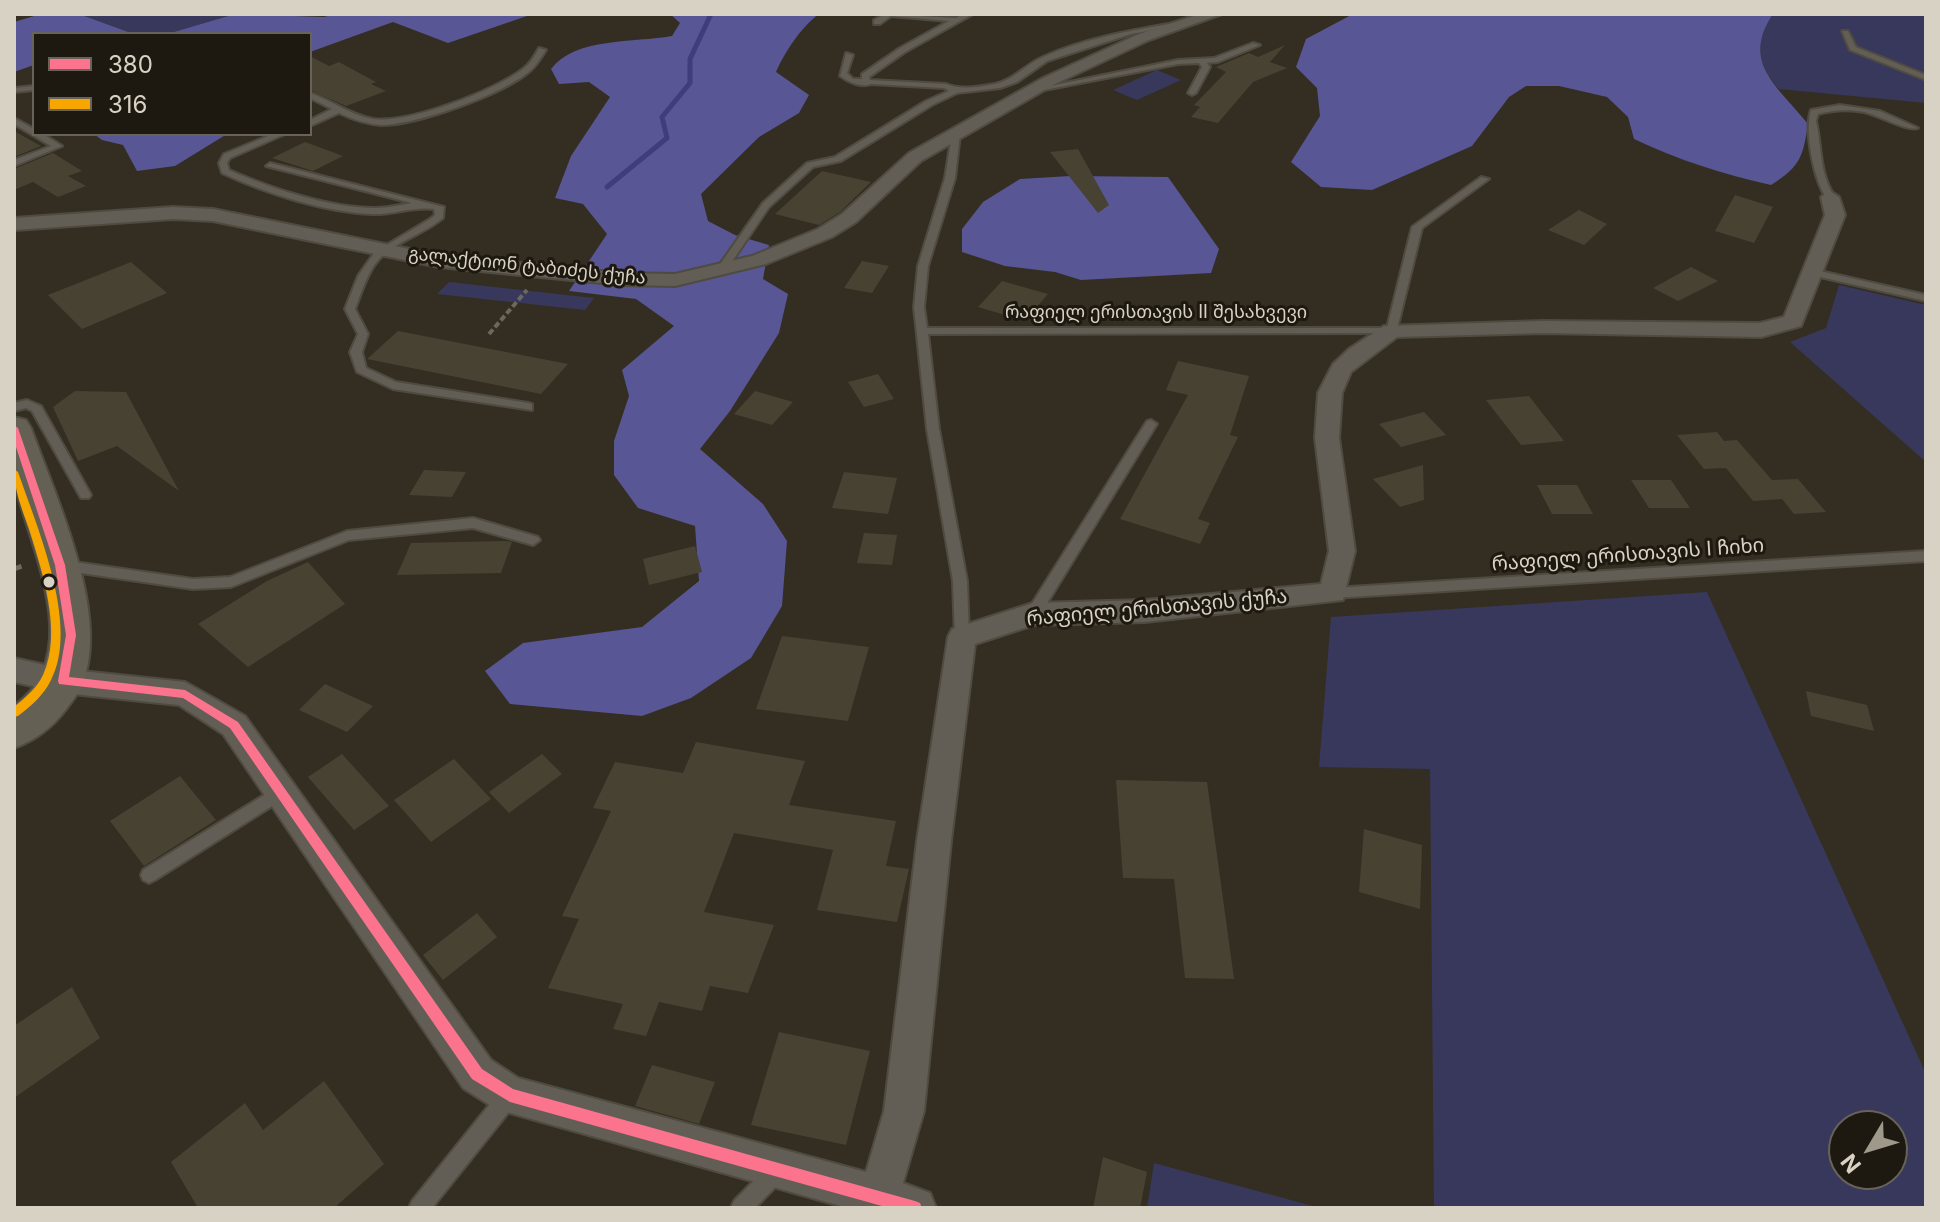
<!DOCTYPE html>
<meta charset="utf-8">
<style>
body{margin:0}
#map{position:relative;width:1940px;height:1222px;overflow:hidden;background:#332e21;font-family:Inter,sans-serif}
canvas{display:block}
.frame{position:absolute;inset:0;border:16px solid #d8d2c4;pointer-events:none}
.legend{position:absolute;left:32px;top:32px;width:280px;height:104px;box-sizing:border-box;background:#1e1910;border:2px solid #686358;margin:0;padding:10px 14px;list-style:none;font-size:24px;color:#d8d2c4}
.legend li{display:flex;align-items:center;gap:16px;height:40px}
.legend b{width:40px;border:2px solid #686358}
.north{position:absolute;left:1828px;top:1110px;width:80px;height:80px;box-sizing:border-box;background:#1e1910;border:2px solid #686358;border-radius:50%;rotate:232deg;font-size:22px;font-weight:700;line-height:32px;text-align:center;color:#d8d2c4}
.north::after{content:'';display:block;margin:auto;width:28px;height:36px;background:#9e998b;clip-path:polygon(50% 0,100% 100%,50% 72%,0 100%)}
</style>
<div id="map">
<canvas width="1940" height="1222"></canvas>
<div class="frame"></div>
<ul class="legend">
<li><b style="height:10px;background:#fc738d"></b>380</li>
<li><b style="height:10px;background:#f7a600"></b>316</li>
</ul>
<div class="north">N</div>
</div>
<script>
const ctx = document.querySelector('canvas').getContext('2d');
ctx.lineJoin = 'round';
function fill(path, color) { ctx.fillStyle = color; ctx.fill(path, 'evenodd'); }
function strokePath(path, color, width, dash) { ctx.strokeStyle = color; ctx.lineWidth = width; ctx.lineCap = dash ? 'butt' : 'round'; ctx.setLineDash(dash || []); ctx.stroke(path); }
function label(font, color, halo, rows, align = 'center') {
  ctx.font = font + ' Inter,"Noto Sans Georgian",sans-serif'; ctx.lineWidth = 6; ctx.setLineDash([]); ctx.textBaseline = 'middle'; ctx.strokeStyle = halo; ctx.fillStyle = color; for (const [text, x, y, turn = 0] of rows) {
    ctx.save(); ctx.translate(x, y); ctx.rotate((+turn || 0) * Math.PI / 180); ctx.textAlign = isNaN(turn) ? turn : align; if (halo) ctx.strokeText(text, 0, 0); ctx.fillText(text, 0, 0); ctx.restore();
  }
}
fill(new Path2D(`
 M79,14H235L167,34H134Z
 M1773,14H1926V103L1779,89C1757,64 1754,42 1773,14Z
 M1157,70L1181,80L1137,100L1113,90Z
 M449,282L594,298L585,310L437,294Z
 M1839,285L1926,305V462L1790,342L1826,328Z
 M1707,592L1926,1074V1208H1434L1430,769L1319,767L1331,617ZM1892,1126V1174H1844V1126Z
 M1154,1163L1320,1208H1147Z`), '#38385c');
fill(new Path2D(`
 M41,14H79L131,33L34,34V65L14,72V22Z
 M235,14L324,17L335,14H522L527,16L448,43L393,22L310,52V34H167Z
 M670,14H819C801,27 785,52 776,72L809,95L799,113L759,137L701,194L708,221L735,235L769,245L763,279L788,294L779,333L730,411L700,449L763,504L787,541L782,606L751,658L691,698L642,716L510,704L485,671L523,643L642,627L699,581L695,526L638,508L614,475V441L629,396L622,370L674,326L636,299L569,291L607,234L583,204L555,198L571,156L610,97L589,82L559,84L551,69C575,37 634,43 672,36L680,23Z
 M1353,14H1773C1740,63 1779,87 1808,124C1803,157 1800,167 1771,185C1723,174 1678,160 1634,139L1628,117L1607,97L1559,86H1526L1509,97L1472,146L1372,190L1321,187L1291,162L1320,116L1317,88L1296,67L1306,39Z
 M94,134H227L175,166L137,171L123,145L102,140Z
 M1070,176L1168,177L1219,249L1211,273L1081,280L1055,272L1005,266L962,252V229L983,202L1020,179Z`), '#585694');
strokePath(new Path2D(`
 M607,187L667,138L662,117L690,83V59L711,14`), '#413d7c', 5);
fill(new Path2D(`
 M1285,45L1270,62L1287,68L1253,82L1218,123L1191,117L1200,107L1194,105L1226,72L1216,67L1249,53L1258,57Z
 M310,56L329,66L339,62L376,82L371,84L386,91L346,106L310,90Z
 M14,131L41,146L14,157Z
 M305,142L343,156L313,171L272,158Z
 M1078,149L1109,205L1098,213L1050,152Z
 M53,153L82,171L68,176L86,186L58,197L33,182L14,190V169Z
 M822,171L871,182L840,212L819,225L775,214Z
 M1735,195L1773,207L1754,243L1715,231Z
 M1579,210L1607,224L1584,245L1548,230Z
 M862,261L889,266L872,293L844,288Z
 M131,262L167,293L82,329L48,295Z
 M1691,267L1718,281L1678,301L1653,288Z
 M1002,281L1048,294L1025,321L978,307Z
 M398,331L568,364L541,394L367,359Z
 M1178,361L1249,376L1230,435L1238,437L1198,519L1210,523L1200,544L1120,519L1188,395L1166,390Z
 M878,374L894,399L864,407L848,382Z
 M75,391L126,392L179,491L117,446L78,461L53,407Z
 M755,391L793,402L772,425L734,414Z
 M1529,396L1564,441L1521,445L1486,400Z
 M1424,412L1446,435L1401,447L1379,424Z
 M1717,432L1724,441L1737,440L1772,480L1798,479L1826,512L1794,514L1782,499L1753,501L1726,468L1704,469L1677,435Z
 M1423,465L1424,500L1400,507L1373,479Z
 M424,470L466,472L452,497L409,495Z
 M844,472L897,478L888,514L832,508Z
 M1631,480H1671L1690,508H1649Z
 M1537,485H1577L1593,514H1552Z
 M864,533L897,535L892,565L857,563Z
 M506,541L512,542L501,573L397,575L411,543Z
 M695,546L702,572L649,585L643,559Z
 M308,562L345,604L248,667L198,624L267,581Z
 M782,636L869,647L848,721L756,709Z
 M325,684L373,706L347,732L299,710Z
 M1806,691L1867,705L1874,731L1811,716Z
 M696,742L805,761L789,805L896,821L886,866L909,869L897,922L817,910L833,850L734,833L704,912L774,925L748,993L710,986L702,1011L659,1002L646,1036L613,1029L623,1004L548,988L579,919L562,916L611,811L593,808L615,762L683,773Z
 M342,754L389,806L354,830L308,777Z
 M542,754L562,774L509,813L489,792Z
 M454,759L491,799L431,842L394,800Z
 M180,776L216,820L144,866L110,821Z
 M1116,780L1207,782L1234,979L1185,978L1174,879L1123,878Z
 M1364,829L1422,845L1420,909L1359,892Z
 M477,913L497,937L443,980L423,955Z
 M72,987L100,1038L14,1098V1026Z
 M779,1032L870,1051L846,1145L751,1125Z
 M652,1065L715,1082L699,1124L635,1106Z
 M324,1081L384,1164L334,1208H198L171,1162L245,1103L263,1130Z
 M1103,1157L1147,1172L1140,1208H1093Z`), '#484233');
const lane = new Path2D(`
 M885,14L956,18L963,14H973L905,52L869,77L870,80L946,84C961,90 978,87 995,84C1014,80 1026,64 1043,57C1085,38 1137,29 1182,22L1186,24L1131,34L1047,61L1017,82L1000,88L957,93L932,105L841,161L813,167L769,207L725,272H717L716,270L763,203L807,163L835,157L926,101L949,91L944,88L871,84C862,88 848,82 840,76L846,53L853,55L847,73L853,79H862V74L900,48L949,21L891,16L880,24H874V20Z
 M1842,31H1848L1856,47L1926,75V80L1850,50Z
 M1253,43L1260,45L1218,62L1207,63L1210,67L1196,93L1192,95L1188,93L1202,67L1199,63L1178,64L1034,92L1030,90L1178,60L1214,58Z
 M539,48L546,50C541,57 537,65 531,70C505,94 416,125 381,125C366,124 352,119 339,113L310,126V120L332,109L310,98V93C331,100 350,115 373,119C408,124 497,90 524,68C531,63 535,55 539,48Z
 M34,86V90L14,92V88Z
 M1840,105L1880,111L1918,128C1908,132 1878,115 1864,112C1848,109 1833,110 1818,114L1816,121C1822,147 1819,174 1835,197L1830,200L1827,199C1814,181 1804,131 1811,110Z
 M14,118L34,129V134H43L62,146L14,166V160L51,146L14,124Z
 M956,131L960,134L955,178L928,266L924,307L927,328H1387L1412,227L1481,177L1489,179L1422,228L1396,333L928,334L939,429L967,581L969,637L967,641H957L955,637L953,581L927,429L914,307L918,266L945,178L952,134Z
 M273,134H285L230,158L227,163L229,170C270,188 329,208 375,208C387,208 400,205 412,203L266,166L270,163L444,207L443,218C423,235 392,242 376,263C366,276 361,294 355,309L368,334L362,352L366,368L396,382L528,403L532,404V410L393,389L357,372L350,352L358,334L345,309L358,276L375,252L430,219L435,215L434,209C413,206 393,215 372,214C324,212 265,193 222,173L219,163L224,154Z
 M1811,269L1926,295V301L1807,274V270Z
 M27,400L41,406L91,495L89,498H81L32,411L26,408L14,411V403Z
 M1151,420L1157,424L1038,618H1028L1026,614L1028,610L1147,421Z
 M473,518L538,537L540,540L533,545L473,528L349,540L231,587L193,589L60,570L53,565L60,560L193,579L230,577L347,531Z
 M1926,551V561L1333,598L1326,593L1333,588Z
 M282,784L288,786L290,791L288,796L155,880L149,883L143,880L141,875L143,870Z
 M509,1086L516,1089L519,1096L516,1103L432,1208H409L412,1201L502,1089Z
 M777,1161L784,1164L787,1171L784,1178L755,1208H731L734,1201L770,1164Z`);
const street = new Path2D(`
 M1200,14H1222L1149,40L1055,84L921,161L856,222L832,237L766,264L675,286L622,285L439,267L213,221L173,219L14,230V218L173,207L213,209L439,255L622,273L675,274L752,256L818,229L842,214L909,153L1043,78L1139,34Z
 M1830,191L1839,197L1845,215L1801,326L1761,337L1544,333L1397,337L1351,372L1342,393L1339,438L1355,551L1343,600L1145,622L1034,625L975,644L951,841L924,1111L903,1183L930,1193L936,1208H848L496,1109L463,1088L223,734L179,705L63,693L14,682V658L63,669L185,682L245,716L491,1060L518,1078L866,1172L884,1111L917,841L948,637L952,629L1033,603L1145,600L1321,584L1329,551L1315,438L1318,393L1333,364L1349,349L1384,326L1544,321L1760,323L1784,317L1825,215L1821,197Z`);
const secondary = new Path2D(`
 M14,417L26,420L31,428C55,495 110,613 83,682C80,692 73,700 67,708C53,727 36,740 14,748V706C86,655 31,551 15,484C10,464 14,438 14,417Z`);
strokePath(lane, '#4f4b40', 4);
strokePath(street, '#4f4b40', 4);
strokePath(secondary, '#4f4b40', 4);
strokePath(new Path2D(`
 M489,334L527,290`), '#6b685f', 4, [6, 3]);
strokePath(new Path2D(`
 M14,569L25,565`), '#6b685f', 5, [8, 4]);
fill(lane, '#625e55');
fill(street, '#625e55');
fill(secondary, '#656054');
fill(new Path2D(`
 M14,425L18,428L65,565L76,635L69,677L185,690L238,722L482,1069L513,1089L915,1201L920,1203L922,1208H889L510,1102L472,1079L230,728L183,698L59,684L58,681L66,635L55,565L14,441Z`), '#fc738d');
fill(new Path2D(`
 M14,469L18,472C37,527 80,626 51,680C44,695 31,706 18,716L14,717V707C25,698 37,688 43,675C63,632 42,571 29,529C22,509 14,490 14,469Z`), '#f7a600');
for (const [x, y, r, color] of [
 [49,582,7,"#d8d2c4"]
]) { const dot = new Path2D(); dot.arc(x, y, r, 0, 2 * Math.PI); ctx.fillStyle = color; ctx.fill(dot); strokePath(dot, '#1e1910', 3); }
label('18px', '#d8d2c4', '#1e1910', [
 ["გალაქტიონ ტაბიძეს ქუჩა",527,266,6],
 ["რაფიელ ერისთავის II შესახვევი",1156,313]
]);
label('20px', '#d8d2c4', '#1e1910', [
 ["რაფიელ ერისთავის I ჩიხი",1628,555,-4],
 ["რაფიელ ერისთავის ქუჩა",1157,608,-5]
]);
</script>
